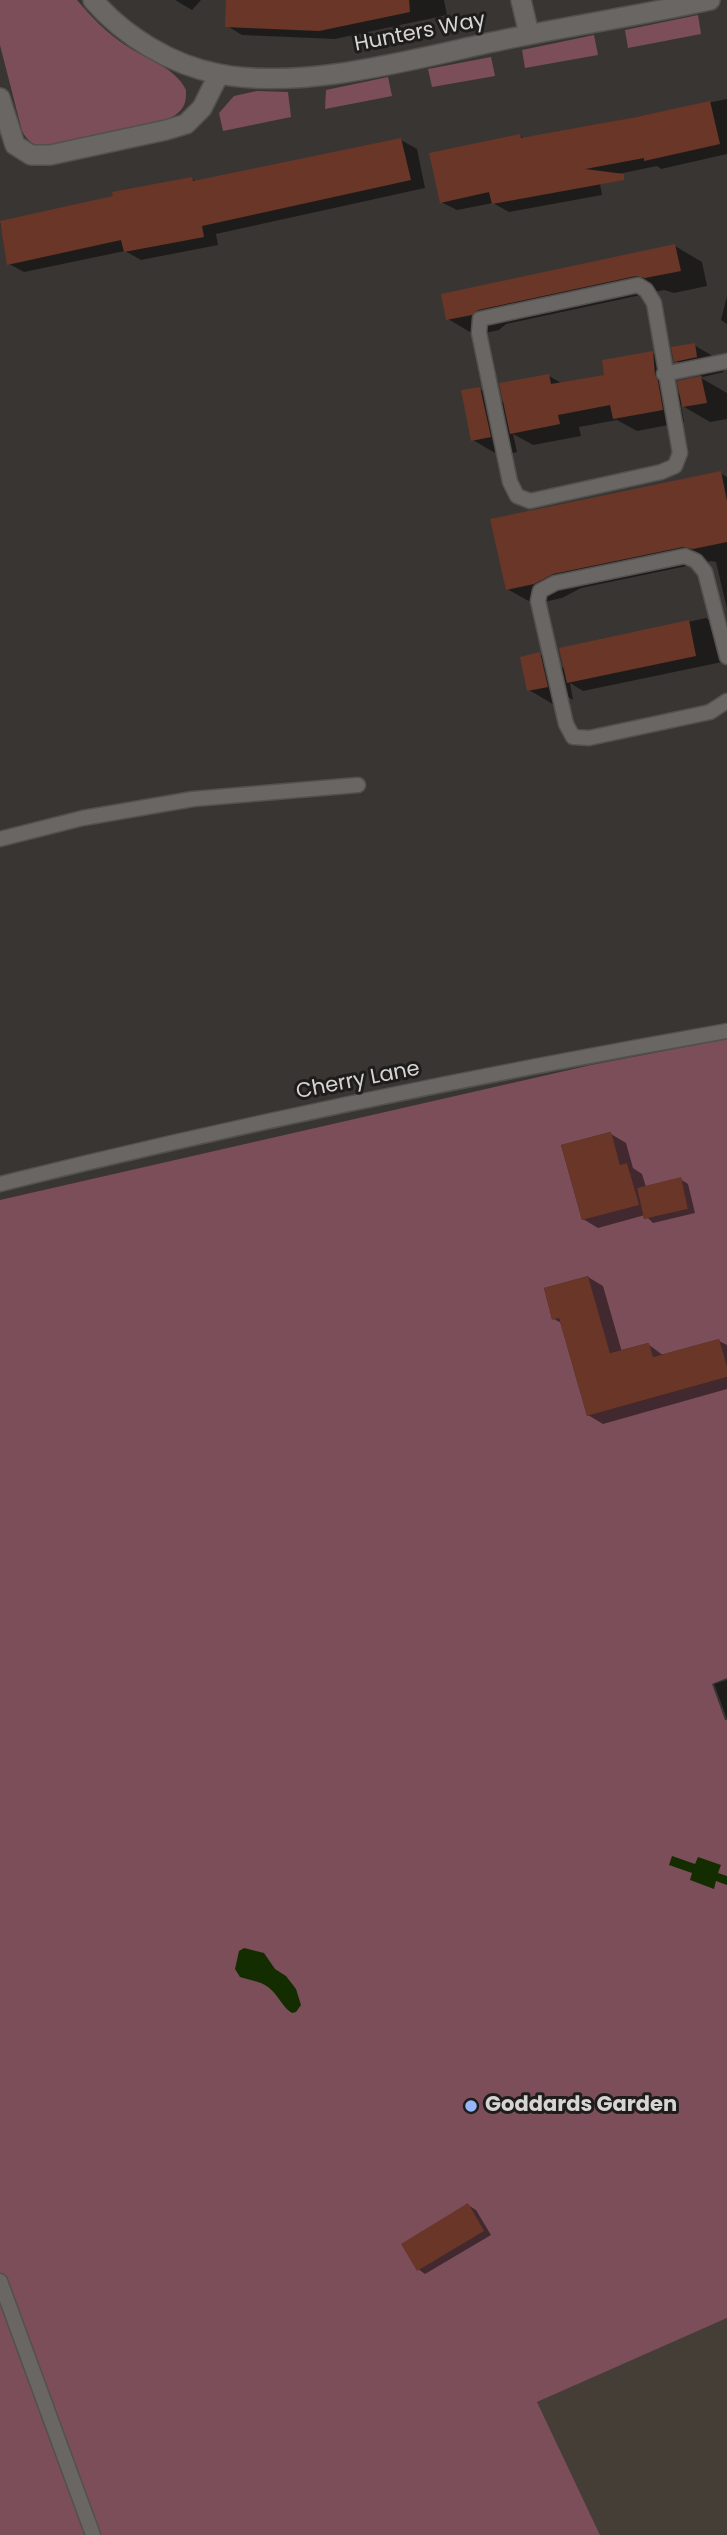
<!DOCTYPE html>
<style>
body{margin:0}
canvas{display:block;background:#383533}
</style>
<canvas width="727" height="2535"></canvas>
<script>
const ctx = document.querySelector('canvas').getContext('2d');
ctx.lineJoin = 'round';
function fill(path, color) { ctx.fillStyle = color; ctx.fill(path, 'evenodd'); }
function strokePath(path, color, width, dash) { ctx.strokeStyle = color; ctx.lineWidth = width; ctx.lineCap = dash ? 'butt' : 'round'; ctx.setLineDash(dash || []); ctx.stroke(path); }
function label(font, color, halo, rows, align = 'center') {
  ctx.font = font + ' Poppins,sans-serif'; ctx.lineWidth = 6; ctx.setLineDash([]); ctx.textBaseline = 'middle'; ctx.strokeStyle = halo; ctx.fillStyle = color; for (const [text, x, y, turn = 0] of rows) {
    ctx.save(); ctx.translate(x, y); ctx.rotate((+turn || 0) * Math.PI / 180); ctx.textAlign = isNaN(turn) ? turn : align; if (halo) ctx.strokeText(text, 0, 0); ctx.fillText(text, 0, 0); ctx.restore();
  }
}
fill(new Path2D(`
 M727,2318V2535H600L537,2402Z`), '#453e37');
fill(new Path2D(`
 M0,0H77C91,17 107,33 125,45C146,59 175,67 186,90C186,98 186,105 180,111C161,131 75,141 46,146C34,146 28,142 22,131L0,45Z
 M698,15L701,34L628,48L625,30Z
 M594,35L598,55L525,68L522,50Z
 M491,57L495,76L432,87L428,69Z
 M388,77L392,96L325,109L326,90Z
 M257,91L288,92L291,117L223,131L219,113L234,96Z
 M727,1039V1366L719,1339L653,1357L648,1343L610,1353L588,1276L544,1288L552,1319L559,1318L587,1416L727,1377V1678L712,1684L725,1720H727V2318L537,2402L600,2535H0V1200L591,1065ZM610,1132L620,1165L627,1163L630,1173L628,1207L582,1220L561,1145ZM681,1178L688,1209L644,1219L637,1188Z`), '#7c4e5a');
fill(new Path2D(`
 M672,1856L695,1864L698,1857L721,1865L718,1873L727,1876V1885L716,1881L714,1889L690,1880L692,1873L669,1865Z
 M244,1948L264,1953L275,1969L286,1976L296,1989L301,2005L296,2012L292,2013C282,2007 278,1994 268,1987C260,1981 249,1980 240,1977L235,1969L239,1951Z`), '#142d00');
fill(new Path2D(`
 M175,0H201L192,10Z
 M228,0H444L447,15L335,39L242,35L227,26Z
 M727,99V154L661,169L657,166L599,178L602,195L509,212L493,203L457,210L441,202L520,136L525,139Z
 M401,140L417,149L425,188L216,234L218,245L141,260L125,251L24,272L9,264L0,223L192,179L197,182Z
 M675,246L702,262L707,286L674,293L664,290L506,324L499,330L475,335L448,319Z
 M727,296V324L721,320Z
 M694,345L721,361L724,372L703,377L676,361Z
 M652,353L674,365L676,389L682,399L701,378L727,393V419L710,422L681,405L684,422L637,431L617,420L579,427L581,436L533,445L513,434L517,452L500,456L473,440L480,389L505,403L549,376L563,384L606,376Z
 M720,473L727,477V609L716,562L711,561L581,588L562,598L534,604L507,589Z
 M706,618L722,627L727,661L583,691L570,683L573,700L550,686V690L571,703L556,706L529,690L540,654L565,669L561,650Z
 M611,1134L626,1143L633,1168L642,1174L646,1187L680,1179L688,1184L695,1213L653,1223L645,1215L598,1228L583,1219Z
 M588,1277L603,1286L622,1352L648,1344L664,1356L719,1341L727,1345V1389L603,1424L588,1415L563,1324L554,1319Z
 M727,1680V1719L714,1684Z
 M468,2205L476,2210L491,2235L425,2274L418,2269Z`), '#0007');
fill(new Path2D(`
 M226,0H409L410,12L319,31L225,27Z
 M710,101L720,144L644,161V158L585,169L624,174V180L492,204L489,192L440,203L429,153L520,134L521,138L636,117Z
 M401,138L411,180L202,226L204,237L124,252L121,240L7,265L0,221L113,196L112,192L192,177L193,181Z
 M675,244L681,271L645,278L636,276L478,310L472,315L446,320L441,294Z
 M695,343L697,357L674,362L671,347Z
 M653,351L655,375L658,381L663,410L613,419L610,405L558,415L560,424L510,434L499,383L549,374L551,384L604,375L602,360Z
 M701,376L707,403L682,407L677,381Z
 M480,387L491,437L471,441L461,390Z
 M721,471L727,501V542L693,549L683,547L553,574L534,584L506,590L490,519Z
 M689,620L696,656L567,683L559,648Z
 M540,652L548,687L527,691L520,657Z
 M611,1132L620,1165L627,1163L639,1205L582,1220L561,1145Z
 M681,1177L688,1209L644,1219L637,1188Z
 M588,1276L610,1353L649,1343L653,1357L719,1339L727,1366V1377L587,1416L559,1318L552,1320L544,1288Z
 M468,2203L484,2231L417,2271L401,2244Z`), '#693628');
const service = new Path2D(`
 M638,285L646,290L654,303L680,453L675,466L661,472L530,501L517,496L510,482L479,333L480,319Z
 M664,374L727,361
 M727,657L705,572L696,561L685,556L555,583L540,591L538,601L566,724L573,737L589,738L710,712L727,701
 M0,839L83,818L193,799L358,785
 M0,1184C240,1124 483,1074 727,1031
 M0,2281L93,2535`);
const minor = new Path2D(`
 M93,0C124,36 171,65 219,74C306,91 420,57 507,39C575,25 643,15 710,0
 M521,0L529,34
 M0,98L15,145L31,155H50L166,130L186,124L202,108L219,74`);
strokePath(service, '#52514e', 17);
strokePath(minor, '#52514e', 22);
strokePath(service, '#696664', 14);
strokePath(minor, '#696664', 19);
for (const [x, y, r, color] of [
 [471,2106,7,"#96b6fd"]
]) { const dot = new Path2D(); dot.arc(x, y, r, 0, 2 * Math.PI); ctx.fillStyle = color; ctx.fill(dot); strokePath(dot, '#1e1d1c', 2.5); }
label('21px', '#d6d5d3', '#1e1d1c', [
 ["Hunters Way",420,33,-11],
 ["Cherry Lane",358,1081,-11]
]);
label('bold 21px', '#d6d5d3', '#1e1d1c', [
 ["Goddards Garden",485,2106]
], 'left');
</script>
